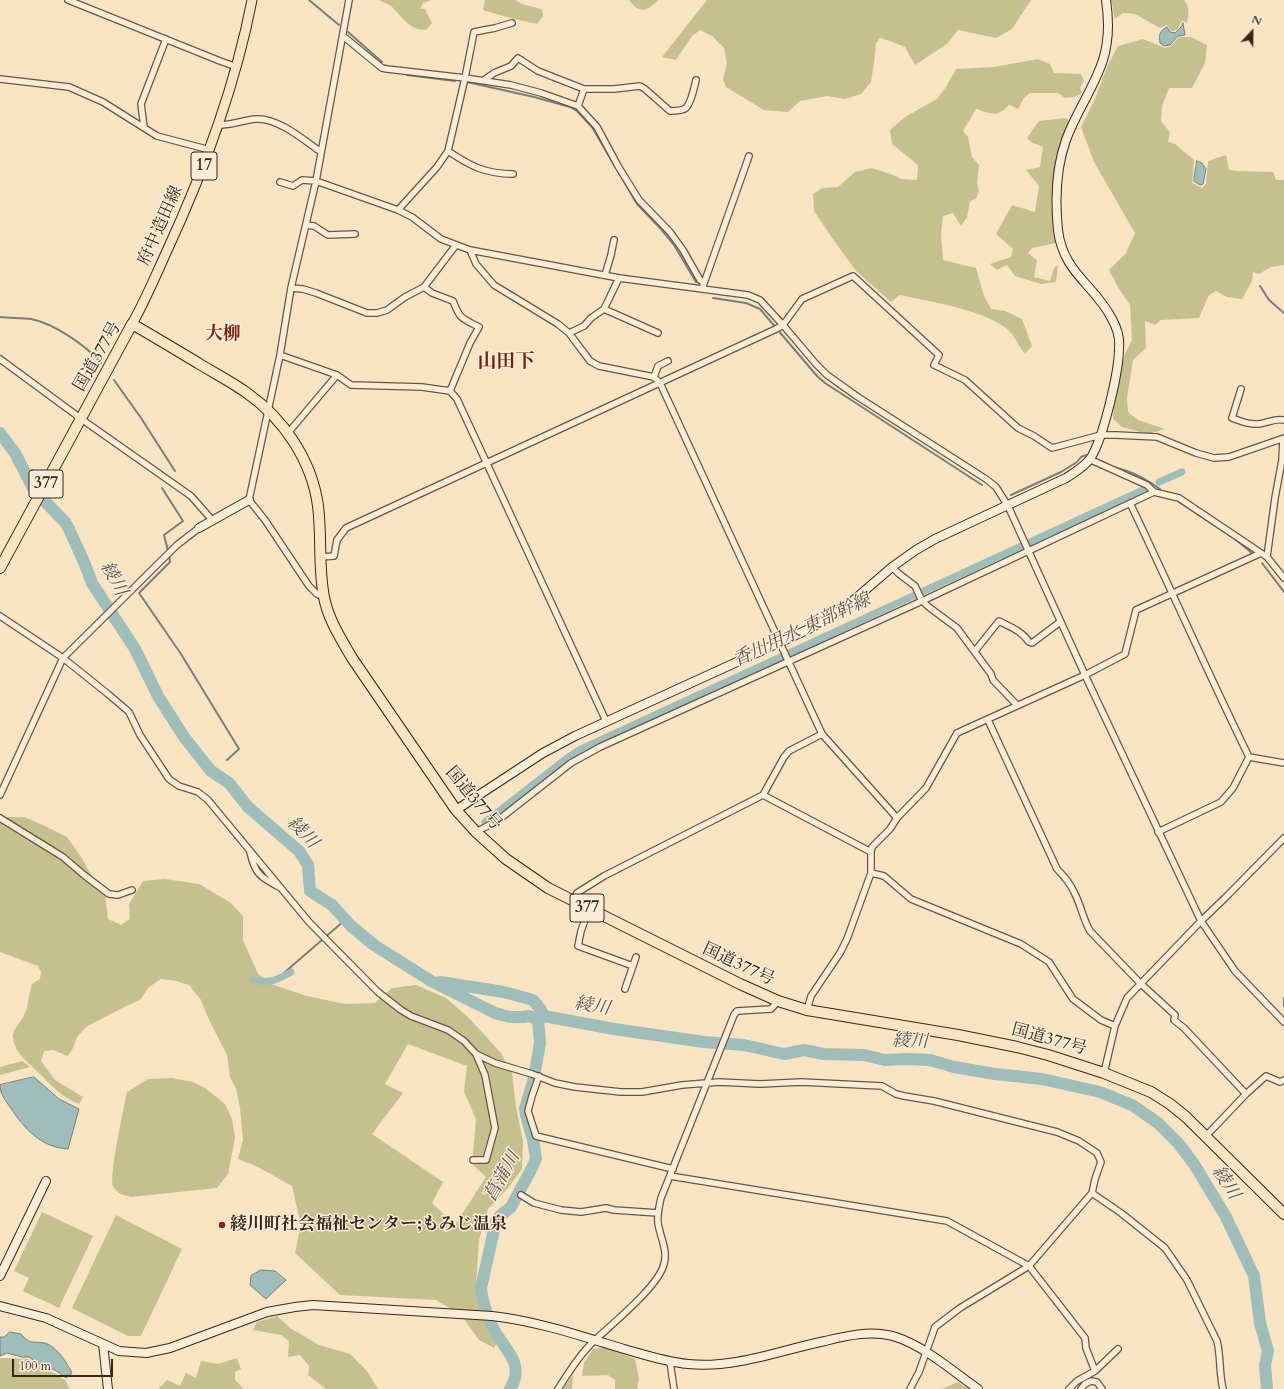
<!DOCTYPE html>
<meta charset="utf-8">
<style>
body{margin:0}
#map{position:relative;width:1284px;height:1389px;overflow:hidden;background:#f8e3c3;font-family:Cardo,serif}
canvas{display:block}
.north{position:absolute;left:1232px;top:12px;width:40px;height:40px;-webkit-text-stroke:3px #faedd8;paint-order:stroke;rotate:22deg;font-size:11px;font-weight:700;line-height:16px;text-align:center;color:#3a2618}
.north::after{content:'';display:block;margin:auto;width:14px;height:18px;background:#3a2618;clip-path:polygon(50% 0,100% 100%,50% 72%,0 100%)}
.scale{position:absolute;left:12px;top:1359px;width:101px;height:18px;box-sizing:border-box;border:2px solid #3a2618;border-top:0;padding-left:5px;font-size:12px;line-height:14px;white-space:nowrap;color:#3a2618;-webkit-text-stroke:3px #faedd8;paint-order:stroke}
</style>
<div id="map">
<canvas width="1284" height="1389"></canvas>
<div class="north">N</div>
<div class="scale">100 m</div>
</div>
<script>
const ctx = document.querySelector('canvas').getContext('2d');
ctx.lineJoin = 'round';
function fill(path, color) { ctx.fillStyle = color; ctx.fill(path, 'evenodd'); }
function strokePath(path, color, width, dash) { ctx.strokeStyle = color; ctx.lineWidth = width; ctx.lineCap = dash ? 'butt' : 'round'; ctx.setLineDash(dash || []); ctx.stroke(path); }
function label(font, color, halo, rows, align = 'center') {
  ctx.font = font + ' Cardo,"Noto Serif JP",serif'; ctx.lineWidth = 3; ctx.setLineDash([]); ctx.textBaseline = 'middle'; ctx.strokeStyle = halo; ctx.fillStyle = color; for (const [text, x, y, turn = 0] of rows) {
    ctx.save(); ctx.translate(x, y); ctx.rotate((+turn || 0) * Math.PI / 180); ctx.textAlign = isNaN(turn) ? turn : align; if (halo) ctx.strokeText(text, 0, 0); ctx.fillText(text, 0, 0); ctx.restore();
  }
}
fill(new Path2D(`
 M379,0H431L423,3L420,9H425L432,23L426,30C408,30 403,17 391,6C388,4 383,2 379,0Z
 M485,0H515L522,4L542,9L543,16L537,24L510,18L483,10Z
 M629,0H659L649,8L643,10L636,8Z
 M707,0H1031L1012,29L996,38L958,30L947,44L915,65L905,47L890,41L880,38L876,43L874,63L871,82L861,94L845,99L827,96L800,101L788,112L764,110L726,87L723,79L727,64L724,48L712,36L700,30L692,36L676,60L662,57Z
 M1111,0H1184C1190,7 1189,15 1187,23L1182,20L1177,30L1171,31L1167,25L1160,28L1135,14L1123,13L1115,19Z
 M1179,37H1191L1207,45L1205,63L1192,88H1169L1162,106L1161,121L1170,132L1168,142L1175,144L1194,160L1192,183L1202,188L1206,184L1208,161L1226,155L1229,170L1238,171L1273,172L1276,180H1284V265L1271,267L1259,274L1253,272L1252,281L1242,299L1227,297L1216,291L1209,295L1199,318L1161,320L1155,325L1145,321L1146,348L1133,360L1127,398L1128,412L1138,420L1165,429L1148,434L1122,427L1113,419L1115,393L1125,354L1132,340L1130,305L1119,289L1109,270L1126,253L1135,233L1094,162L1081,127L1095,99L1107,67L1118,46L1143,39L1165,48L1170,47Z
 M1038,59L1050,64L1054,73L1081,74L1084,81L1080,88L1082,93L1074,97L1065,98L1058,93H1030L1024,98L1018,109L1009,105C995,119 992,113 976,109L963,131L968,137L972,157L979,165L977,183L979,191L976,199L970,201L967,217L961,226L953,213L943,216L941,234L943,260L976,268L984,296L991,309L1005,311L1022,319L1032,346L1025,354C1019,346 1014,335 1007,329C982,309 931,302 900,295L891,302L857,272L837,245L814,211L813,194L822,188L838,187L855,172L872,168L893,175L901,179L917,180L918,165L892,144L890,130L905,117L937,99L946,87L956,69L994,67Z
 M1065,118L1069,120C1060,149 1050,181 1052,212C1053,222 1055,233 1056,243L1032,248L1028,253L1037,260L1034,277L1050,281L1054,268L1058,265L1056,282L1041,284L1015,276L1007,265L997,270L990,264L1011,257L1013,249L996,234L1012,205L1035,212L1039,186L1026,170L1040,167L1043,147L1031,142L1027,138L1039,121Z
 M7,817H24L45,826L67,837L83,860L95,882L105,894L108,919L121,925L130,919L129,904L143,881L165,879L199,884L231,903L243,916V940L258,974L271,984L307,996L345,1004L375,1003L392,988L416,985L446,998L468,1017L501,1053L512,1073L516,1107L523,1141L522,1169L508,1188L488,1209L479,1240L476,1285L490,1327L499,1340L494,1348L479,1340L461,1315L436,1300L340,1295L295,1253L301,1225L292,1186L258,1167L238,1159L243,1140L240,1108L236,1089L230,1077L227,1055L209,1020L201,1000L189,985L176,981L161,979L149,987L140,1000L124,1007L86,1027L77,1037L73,1048L68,1056L53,1050L44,1051L41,1061L55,1080L83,1097L79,1104C61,1097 51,1085 38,1072C27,1062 15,1053 13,1038C12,1030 20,1023 23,1017C29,1007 28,995 32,984L40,979L41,972L38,966L0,952V822ZM408,1044L467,1066L464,1092L476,1119L472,1164L486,1177L455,1225L432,1203L443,1182L372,1134L403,1093L385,1084Z
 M22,1061L30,1067L0,1075V1067Z
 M172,1078L193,1082L205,1088L225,1104L232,1119L235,1138L228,1174L217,1188L131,1197C123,1195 117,1194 113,1186C109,1176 124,1107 127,1092L148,1079Z
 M42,1212L93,1236L59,1308L23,1291L29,1278L14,1271Z
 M116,1215L182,1249L141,1336H128L72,1308Z
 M277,1316L290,1328L319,1345L350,1354L367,1371L378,1389H326L308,1375L309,1366L300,1355L288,1357L289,1341L281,1335L253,1330L257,1322Z
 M604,1347L635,1359L639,1379L637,1389H615V1380L608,1375L582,1376L584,1363L593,1349Z
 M0,1358L28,1359L54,1373L66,1381L69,1389H0Z
 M237,1358L241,1369L235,1372V1380L244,1389H158L167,1380L180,1386L186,1373L196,1378L201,1361L218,1364Z
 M573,1375L572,1389H563Z
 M958,1382L969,1389H942Z`), '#c5c18f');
const water = new Path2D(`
 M1183,23L1185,35L1178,36L1170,45L1164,46L1160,43C1159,35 1159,31 1167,27L1170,32L1175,33L1181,27Z
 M1197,161L1202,163L1206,169L1203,184L1200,185L1194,181Z
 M34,1077L59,1099L79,1109L68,1149C40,1147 25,1129 10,1107C5,1100 0,1094 0,1085Z
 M261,1270L275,1271L286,1280L266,1299L250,1285L251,1276Z
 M10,1332L21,1334C30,1345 33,1341 44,1343C56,1345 67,1363 72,1373L66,1378L55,1370L39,1364L29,1357H22L7,1353L0,1356V1337H4Z`);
fill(water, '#9fbdb9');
strokePath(water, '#778179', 1);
strokePath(new Path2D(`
 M309,0L339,25
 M348,32L382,62
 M407,75L455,81
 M467,82L534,97L570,107L577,111L592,127L637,204L661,229L674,245L696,282
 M1260,286L1269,300L1284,313
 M713,298L746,303L760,309L817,376L825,383L982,485
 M0,317C10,318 21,318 31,319C53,323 87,346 101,363
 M114,380L141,418L175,471
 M1101,461L1110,466
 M1114,468C1130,469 1147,480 1160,489
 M162,488L183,521L164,535L168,551
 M1011,495L1061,472L1077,462L1081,457L1086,455
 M1179,502L1235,539L1252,553
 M169,555L170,562L139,593L181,654L239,749L227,760
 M1262,563L1284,592
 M282,977L285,972L345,920
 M1284,998V1006`), '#778179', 2);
strokePath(new Path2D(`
 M1159,482L1182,472
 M485,822L567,758L581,749L1145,489
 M253,980C270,983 276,981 291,972`), '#9fbdb9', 7);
strokePath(new Path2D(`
 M0,433L15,453L34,490L65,522L69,529L84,562L92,583L135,649L158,696L184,737L211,771L229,783L248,807L299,851L308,865L310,891L332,905L351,926L374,945L431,981L495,1013L510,1017H523L529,1016L538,1019L544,1016L614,1029L704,1042L744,1045L784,1054L804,1050L824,1054L864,1055L885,1060L907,1059L930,1060L954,1067L995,1074L1042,1079L1100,1092L1132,1105L1158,1123L1178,1143L1194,1164L1226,1217L1254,1276L1260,1323L1268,1351L1265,1365L1267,1389
 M440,982L504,992L533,1000L541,1010L544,1016
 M510,1389C527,1363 502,1348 492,1326C487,1315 482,1300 481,1288L496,1221L500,1216L511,1207L533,1166L536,1158L533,1140L526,1115L525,1109L534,1078L540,1043L538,1019`), '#9fbdb9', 12);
const street = new Path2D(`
 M68,0L220,61L237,67
 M343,36L382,68L387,69L465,78L511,85L541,93L578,106L597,127L618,166L639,200L670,232L683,250L700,280L704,283
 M0,79L69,87L103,102L157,136L210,150
 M484,80L494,73L511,66L518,58L538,71L584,89H614L640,86L645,89L670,111C675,111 682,111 686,108C692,101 694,88 696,80
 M578,106L584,89
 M219,125C233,125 243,120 256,119C277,117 304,140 321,152
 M144,127L141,104L166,39
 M448,151C470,166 486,174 513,174
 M280,182L293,186L302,180L316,181L398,210L412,217L441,239L470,250L619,278L748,295L760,300L783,325L816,364L827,375L858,397L986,479L996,487L1008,506L1085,675L1201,921L1235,971L1284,1022
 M398,210L437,167L448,151L465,78L474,32L495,28L512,23
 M306,225L314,226L328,235L355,234
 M470,250L476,264L494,285L558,324L569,333L590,361L599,366L654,377L660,383L822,734L897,818
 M605,275L611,255L614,240
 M703,286L749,156
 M424,287L432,293L453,301C460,319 461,318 479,327L470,343L450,391
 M291,288L303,289L316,293L367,313H377L387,310L405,297L424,287L456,245
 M604,309L658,333
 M569,333L584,326L591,318L604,309L619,278
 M280,355L337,375L351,385L422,387L450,391L457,399L606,721
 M0,359L87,423L191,496L213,521
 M654,377L658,366L668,361
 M1241,389L1232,418C1240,421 1249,425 1258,424C1267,423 1275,418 1284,420
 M288,433L337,375
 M1089,459L1147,485L1154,492L1179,498L1267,557L1284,578
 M1130,503C1170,587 1208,673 1249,757
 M320,557L334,556L337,540L346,528L776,329L783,325L802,299L853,276L939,355L934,365L965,380L1018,428L1034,436L1052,448L1101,435H1116L1157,437L1196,453L1214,458L1229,457L1284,438
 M1267,557L1275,498L1282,460L1283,439
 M892,567L898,573L915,586L922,601L930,608L957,628L991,674L993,680L1017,705
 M324,597L317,594L309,586L265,520L249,500L280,355L291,288L316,181L349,0
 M0,616L63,658L108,694L129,712L140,735L169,779L179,786L198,792L208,800L309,922L378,992L401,1010L411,1016L448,1030L464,1041L476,1054L495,1063L532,1074L555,1083L575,1087L621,1092H642L682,1085L719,1082L760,1084L801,1082L882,1086L896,1094L904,1096L934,1101L1057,1132L1079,1141L1097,1153L1101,1162L1095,1179L1092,1193L1029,1266L960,1308L935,1327L919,1372L910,1389
 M975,651L999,621C1010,627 1022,631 1029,642L1032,643L1060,622
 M988,720L1057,869C1064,876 1070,883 1074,892C1081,905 1083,919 1090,931L1140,983L1175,1015L1174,1020L1184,1028L1246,1094L1206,1136
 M1249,757L1284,763
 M0,795L63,658L177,545L199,528
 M763,795L871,852
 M0,818L63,857L84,875L109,894L118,895L132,890
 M476,832L497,821L571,763L600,747L922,601L1154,492
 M1158,832L1221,802L1233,788L1249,757
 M250,852C255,874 260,877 279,887
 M871,873L884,876L911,899L1021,944L1049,962L1073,999L1101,1020L1115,1026
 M573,901L577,893L604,876L763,795L784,757L789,751L822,734
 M589,909L581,931L578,946L633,966
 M625,989L636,957
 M807,1010L811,996L840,953L847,939L871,873V852L872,847L890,829L897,818L926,788L957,733L1085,675L1125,654L1136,610L1261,553
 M1104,1073L1115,1026L1127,998L1201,921L1225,898L1284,838
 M539,1076L532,1096L528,1111L536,1136L673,1169
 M1246,1094L1266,1076L1280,1082L1284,1080
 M473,1160H486L495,1128L485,1075L476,1054
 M670,1176L947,1221L1029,1266L1085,1338L1086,1348L1095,1371
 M1092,1193L1121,1213L1165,1248L1187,1280L1217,1341C1221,1357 1219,1373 1223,1389
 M521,1195L534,1203L561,1210L581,1212L606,1208L614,1210L658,1213
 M670,1362L674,1389
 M558,1389C569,1372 580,1354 595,1340C612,1324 659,1286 664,1264C668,1250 660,1237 658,1223C657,1214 659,1207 661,1198L734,1015L737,1011L771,1009L778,1001
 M1069,1389L1077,1381L1095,1371L1118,1349
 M1081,1389L1085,1384L1091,1381L1097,1382L1102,1389`);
const secondary = new Path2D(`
 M199,528L249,500
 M456,810L543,753L575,736L809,629L830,617L848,605L892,567L916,550L935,539L1066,478C1075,472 1084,467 1090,459C1103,440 1119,372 1119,348C1120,339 1117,328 1112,319C1095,285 1063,273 1058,230C1055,200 1056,168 1066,140C1076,112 1094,88 1103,60C1109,41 1109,20 1106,0
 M0,1276L46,1181
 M0,1306L46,1318L119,1351L146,1353L170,1348L267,1312L295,1307L313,1305L492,1316C537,1321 581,1336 624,1349C645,1355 666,1362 688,1364C734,1369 781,1350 825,1341C849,1335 872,1330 896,1337C924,1346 954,1372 978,1389
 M103,1344L108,1389`);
const primary = new Path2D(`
 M132,324C145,301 155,277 166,253C204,171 235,88 252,0`);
const highway = new Path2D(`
 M0,568L132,324C155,337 176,350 198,363C214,373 232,382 247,393C284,419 312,461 318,506C322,536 318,567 324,597C328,619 341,639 352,658L456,810L476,832L506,859L548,888L740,984L778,1001L807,1010L958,1035L1017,1047L1048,1055L1104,1073L1151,1092L1170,1104L1186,1117L1284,1214`);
strokePath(street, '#6a5543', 8);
strokePath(secondary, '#3a2618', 10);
strokePath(primary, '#3a2618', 11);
strokePath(highway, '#3a2618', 12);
strokePath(street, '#faedd8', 5.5);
strokePath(secondary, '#faedd8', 8);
strokePath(primary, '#f8e3c3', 9);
strokePath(highway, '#f8e3c3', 10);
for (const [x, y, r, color] of [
 [222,1225,4,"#8f2418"]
]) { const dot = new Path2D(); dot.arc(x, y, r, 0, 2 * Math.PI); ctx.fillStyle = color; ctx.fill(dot); strokePath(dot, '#faedd8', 1.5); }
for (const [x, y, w] of [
 [204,166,26],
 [46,484,34],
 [587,908,34]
]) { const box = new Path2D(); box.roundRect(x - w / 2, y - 14, w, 28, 3); ctx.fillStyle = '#faedd8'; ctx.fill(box); strokePath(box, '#3a2618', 1); }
label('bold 16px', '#3a2618', null, [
 ["17",204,166],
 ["377",46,484],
 ["377",587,908]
]);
label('17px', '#3a2618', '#faedd8', [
 ["府中造田線",161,226,-66],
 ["国道377号",98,357,-60],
 ["国道377号",473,799,50],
 ["国道377号",738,965,25],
 ["国道377号",1049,1040,15]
]);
label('bold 17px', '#3a2618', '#faedd8', [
 ["綾川町社会福祉センター;もみじ温泉",230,1225]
], 'left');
label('bold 18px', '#7a1f14', '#faedd8', [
 ["大柳",223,335]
]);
label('italic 18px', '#585348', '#faedd8', [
 ["綾川",113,579,61],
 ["香川用水 東部幹線",802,631,-25],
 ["綾川",302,833,46],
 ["綾川",592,1007,10],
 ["綾川",910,1042,2],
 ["菖蒲川",503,1177,-61],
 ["綾川",1225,1183,57]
]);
label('bold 19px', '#7a1f14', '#faedd8', [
 ["山田下",506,363]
]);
</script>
